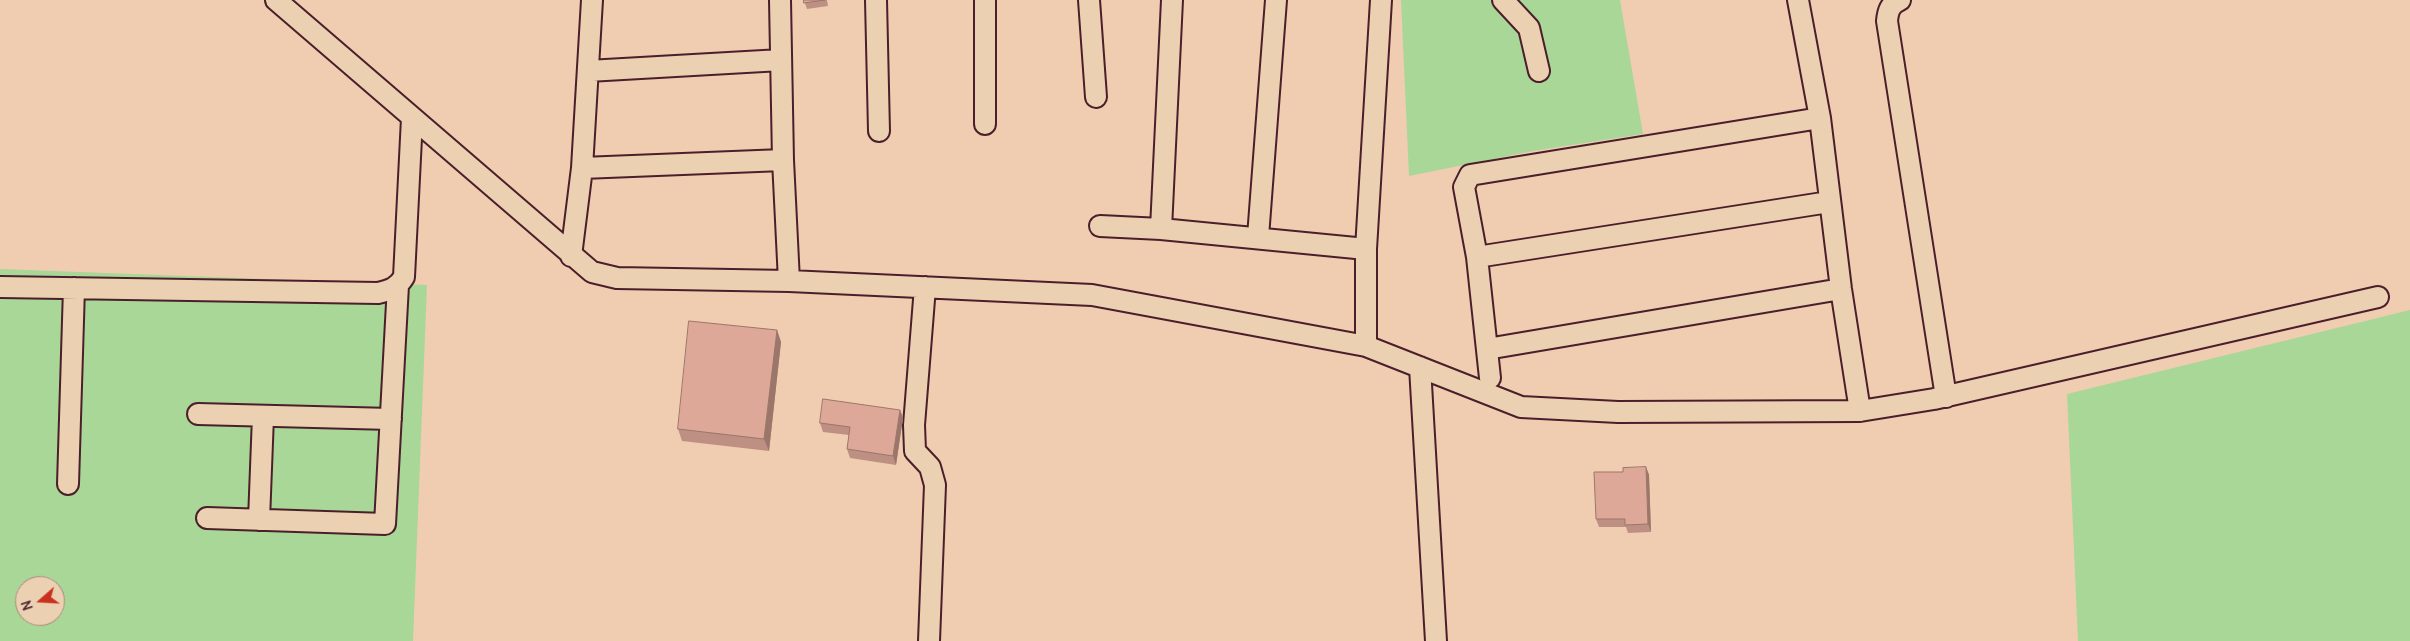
<!DOCTYPE html>
<style>
body{margin:0}
#map{position:relative;width:2410px;height:641px;overflow:hidden;background:#f0cdb1;font-family:Delius,sans-serif}
canvas{display:block}
.north{position:absolute;left:15px;top:576px;width:50px;height:50px;box-sizing:border-box;background:#ebd0b2;border:1px solid #ab897c;border-radius:50%;rotate:251deg;font-size:14px;font-weight:700;line-height:20px;text-align:center;color:#4a1f2b}
.north::after{content:'';display:block;margin:auto;width:18px;height:22px;background:#c8321e;clip-path:polygon(50% 0,100% 100%,50% 72%,0 100%)}
</style>
<div id="map">
<canvas width="2410" height="641"></canvas>
<div class="north">N</div>
</div>
<script>
const ctx = document.querySelector('canvas').getContext('2d');
ctx.lineJoin = 'round';
function fill(path, color) { ctx.fillStyle = color; ctx.fill(path, 'evenodd'); }
function strokePath(path, color, width, dash) { ctx.strokeStyle = color; ctx.lineWidth = width; ctx.lineCap = dash ? 'butt' : 'round'; ctx.setLineDash(dash || []); ctx.stroke(path); }
fill(new Path2D(`
 M1401,0H1620L1643,134L1533,151L1409,176Z
 M0,269L427,285L413,641H0ZM25,586H55V616H25Z
 M2410,310V641H2078L2067,394Z`), '#a9d797');
const minor = new Path2D(`
 M276,0L592,272L617,278L789,281L1092,295L1366,346L1521,407L1618,412L1860,411L1934,399L2378,297
 M780,0L783,160L789,281
 M876,0L879,131
 M985,0V124
 M1089,0L1096,97
 M1503,0L1529,28L1539,71
 M1798,0L1820,118
 M1900,0C1890,4 1888,11 1887,21L1946,397
 M588,71L781,60
 M582,168L783,160
 M1100,226L1161,229L1366,249
 M1161,229L1172,0
 M1258,237L1276,0
 M571,256L582,168L592,0
 M1477,257L1829,202
 M0,287L378,293C391,290 397,288 404,277L412,118
 M925,287L914,425L915,451L930,467L935,485L929,641
 M1366,346V249L1381,0
 M1487,349L1841,289
 M1420,367L1436,641
 M1490,378L1477,257L1464,187L1470,175L1820,118L1841,289L1860,411
 M198,414L391,419
 M68,484L74,288
 M207,518L385,524L398,285
 M259,520L263,416`);
strokePath(minor, '#4a1f2b', 24);
strokePath(minor, '#ebd0b2', 20);
fill(new Path2D(`
 M804,0H827L828,6L807,9Z
 M777,330L781,342L769,451L682,441L678,429Z
 M900,410L903,418L896,465L850,458L847,449L849,435L823,432L820,423Z
 M1646,467L1649,475L1651,532L1628,533L1626,527H1599L1596,519L1623,472Z`), '#be9083');
fill(new Path2D(`
 M777,330L781,342L769,451L764,439Z
 M900,410L903,418L896,465L893,456Z
 M1646,467L1649,475L1651,532L1648,524Z`), '#9b766a');
const building = new Path2D(`
 M804,0H825L804,3Z
 M689,321L777,330L764,439L678,429Z
 M823,399L900,410L893,456L847,449L850,427L820,423Z
 M1646,467L1648,524L1625,525V519H1596L1594,472H1623V468Z`);
fill(building, '#dda898');
strokePath(building, '#9b766a', 1);
</script>
